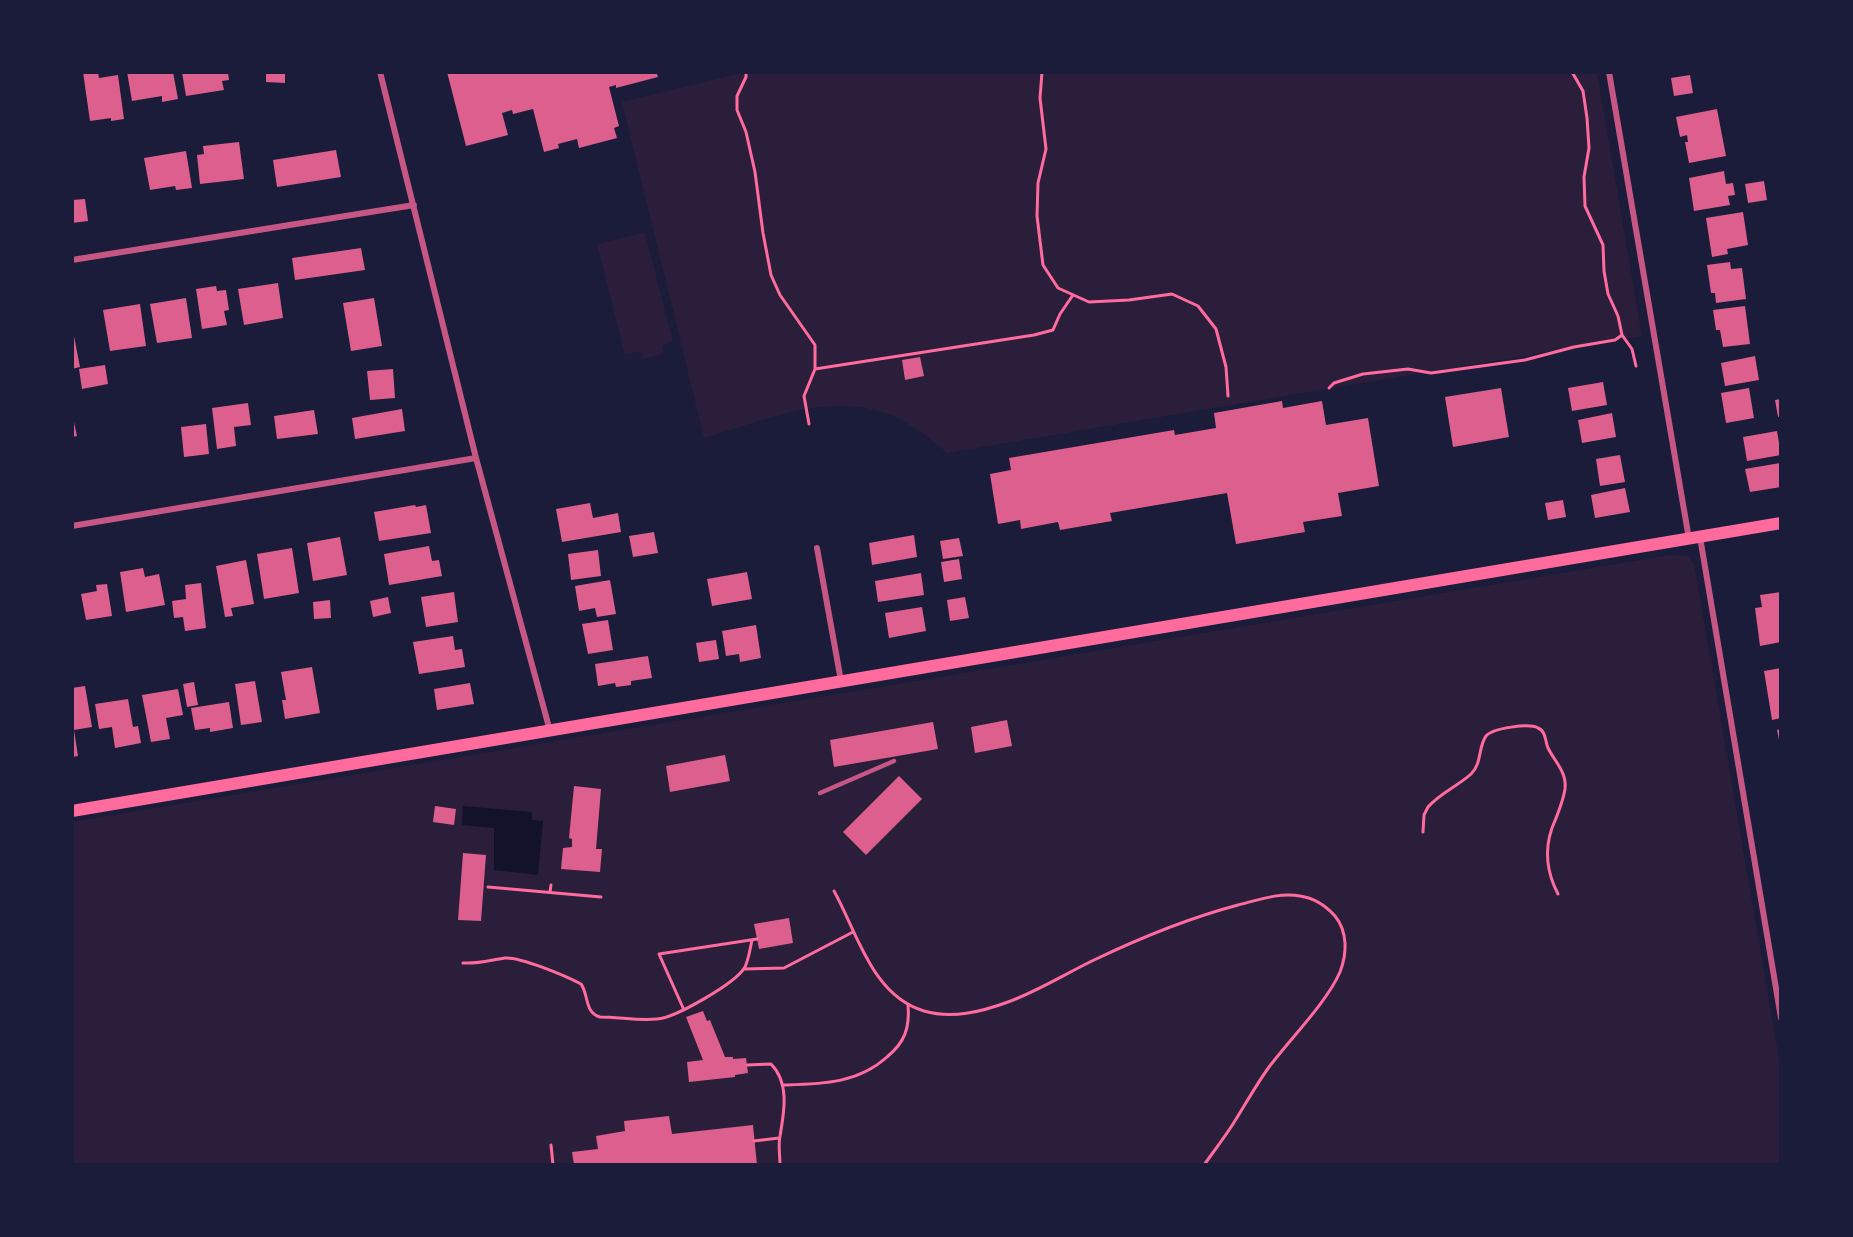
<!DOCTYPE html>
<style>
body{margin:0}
#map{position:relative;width:1853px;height:1237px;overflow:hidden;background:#1b1b3a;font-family:"Alegreya Sans",sans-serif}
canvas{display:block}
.frame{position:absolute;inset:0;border:74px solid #1b1b3a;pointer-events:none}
</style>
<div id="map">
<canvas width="1853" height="1237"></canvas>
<div class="frame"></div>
</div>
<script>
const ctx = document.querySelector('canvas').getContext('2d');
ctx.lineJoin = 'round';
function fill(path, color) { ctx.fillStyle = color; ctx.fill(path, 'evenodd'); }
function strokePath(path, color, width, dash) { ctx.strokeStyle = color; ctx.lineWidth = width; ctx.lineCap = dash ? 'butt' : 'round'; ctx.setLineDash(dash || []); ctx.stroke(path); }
fill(new Path2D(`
 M737,72H1597L1642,336L947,453C931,439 914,426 895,417C832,389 764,421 704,438L622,102L737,74Z
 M645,232L673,342L662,346L664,354L643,359L641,351L625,355L597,244Z
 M1670,555L1687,556L1694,563L1781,1070V1165H72V822Z`), '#2a1e3b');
fill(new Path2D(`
 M463,806L532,812V820L543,821L538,875L494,870V828L462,825Z`), '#12122b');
fill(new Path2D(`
 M83,72H98L99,78L118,75L124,119L111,121V118L90,121Z
 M127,72H173L178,99L162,102V96L132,101Z
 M182,72H228L229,80L222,81L224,90L186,96Z
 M266,72H285V83L266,82Z
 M447,72H656L658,77L616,88V85L609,87L619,126L614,128L617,138L579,148L577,139L558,144L559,148L544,152L533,109L513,114L512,110L502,113L508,135L466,146Z
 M1690,75L1693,93L1674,96L1671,78Z
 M1717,109L1726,156L1689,163L1685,142H1688L1687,135L1680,137L1676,117Z
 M239,142L244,179L200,184L197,155L204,154L203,146Z
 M336,150L341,177L277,187L273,160Z
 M186,151L192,188L176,190L175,186L150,190L144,158Z
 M1724,171L1726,184L1733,183L1735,195L1728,196L1730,205L1694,211L1689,178Z
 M1764,181L1767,200L1748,203L1745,184Z
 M85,199L88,221L72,223V200Z
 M1743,212L1748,245L1727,249L1728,254L1712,257L1706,218Z
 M361,248L365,270L295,280L292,258Z
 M1730,262L1731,269L1742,268L1746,299L1716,303L1715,293H1711L1707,265Z
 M278,283L283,318L244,325L238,289Z
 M216,286L217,291L226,290L229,310L224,311L227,325L202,329L196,289Z
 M186,298L192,338L157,343L150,304Z
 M374,298L382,346L351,351L343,303Z
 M140,304L146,346L110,351L103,310Z
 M1745,306L1750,344L1723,347L1720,330H1716L1713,310Z
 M72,326L80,367L72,369Z
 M1755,356L1759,380L1725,386L1721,363Z
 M920,357L924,376L905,380L902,360Z
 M105,365L108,384L82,389L79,369Z
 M393,369L395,398L370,400L367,371Z
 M1603,382L1607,405L1572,411L1568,388Z
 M1501,388L1509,437L1453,447L1445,397Z
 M1749,388L1754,418L1726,423L1721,393Z
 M1781,399V416L1778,417L1775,400Z
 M1282,401L1283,408L1322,401L1326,425L1368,418L1379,486L1338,493L1342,516L1303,522L1305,532L1236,544L1227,493L1110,513L1112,521L1060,530L1058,522L1021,529L1020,520L998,524L990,474L1011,470L1009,458L1174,430L1175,435L1216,428L1214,413Z
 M248,403L251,425L234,427L236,446L217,449L212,408Z
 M402,409L405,431L355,439L352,418Z
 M314,410L318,434L277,439L274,416Z
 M72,413L77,436L72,437Z
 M1612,413L1616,437L1582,443L1578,420Z
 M206,424L209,454L184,457L181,427Z
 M1777,431L1781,455L1747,461L1743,437Z
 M1620,455L1625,482L1600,486L1596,459Z
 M1780,463L1781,487L1750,492L1745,469Z
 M1625,488L1630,512L1595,518L1591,495Z
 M1563,500L1566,517L1548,520L1545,503Z
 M590,503L593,518L618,513L621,532L562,542L556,509Z
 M415,505L416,507L426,505L431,533L379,541L374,512Z
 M654,532L658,553L633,557L629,536Z
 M914,535L917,557L872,565L869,543Z
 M340,537L347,575L313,581L307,543Z
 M959,538L963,556L943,559L940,541Z
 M429,546L432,561L439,560L442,576L389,585L384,554Z
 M292,548L299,593L264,599L257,554Z
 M598,550L601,576L571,580L568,554Z
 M959,559L962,579L944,582L941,562Z
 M246,560L254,604L231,608L233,616L225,617L216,566Z
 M143,568L145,577L159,574L165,605L126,612L120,572Z
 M747,572L752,599L712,606L707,579Z
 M921,573L924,595L878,602L875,581Z
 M610,580L616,614L597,617L595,608L579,611L575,586Z
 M201,583L206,628L185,631L183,617L174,618L172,601L186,599L185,585Z
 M107,584L112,616L86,620L81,594L97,591L96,585Z
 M454,592L458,622L426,627L421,597Z
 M1781,592V642L1760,646L1755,608L1762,607L1760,595Z
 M388,597L391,613L373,617L370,601Z
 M965,597L969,618L950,621L947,600Z
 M330,600L331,618L314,619L313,602Z
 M922,607L926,631L889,638L885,613Z
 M608,620L613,650L588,654L582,624Z
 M756,625L761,658L740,662L739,654L726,656L722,631Z
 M453,636L455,650L462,649L465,667L419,674L413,642Z
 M716,640L719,659L699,662L696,643Z
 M648,656L652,678L631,681V685L616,687L615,683L598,686L595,664Z
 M312,667L320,713L285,719L282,700H286L281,672Z
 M1781,668V718L1772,720L1764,671Z
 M255,681L262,722L241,725L235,684Z
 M194,682L198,705L187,707L183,684Z
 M470,683L474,704L437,710L434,689Z
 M85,686L92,727L74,730L78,756L72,757V688Z
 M178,689L183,715L166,718L170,739L151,742L142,695Z
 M128,699L133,727L138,726L141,743L115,748L112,727L99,729L95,704Z
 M229,702L233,728L210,732V728L195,730L191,708Z
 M1007,720L1012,746L975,753L971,727Z
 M933,722L938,749L834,767L830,740Z
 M1781,729V745H1780L1777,730Z
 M725,755L730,781L670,792L666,766Z
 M899,776L922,799L866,855L843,832Z
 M574,786L601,789L596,849H602L600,872L561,869L563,848L572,847V839L569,838Z
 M435,806L456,809L454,825L433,822Z
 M463,853L486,855L481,921L458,920Z
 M789,918L793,943L759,949L754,924Z
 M703,1011L707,1021L710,1020L725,1057H733V1059L746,1058L748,1073L735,1075V1077L689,1082L687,1062L703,1060L686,1017Z
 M669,1116L672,1134L753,1125L757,1165H574L572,1152L598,1149L596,1136L625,1131L624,1121Z`), '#dd5f8e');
strokePath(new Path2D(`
 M746,72V77L737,96V110L746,132L755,172L763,233L771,275L780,295L815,345V369L804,396L809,424
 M1042,72L1040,98L1046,149L1038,183L1037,216L1043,265L1058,288L1089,302L1129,300L1172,294L1198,306L1216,329L1226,367L1228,396
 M1572,72L1583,91L1587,118L1589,148L1584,177L1585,206L1603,245L1604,271L1608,294L1618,316L1622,335L1632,349L1636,366
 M815,369L1034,335L1053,330L1060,314L1073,295
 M1329,388L1334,383L1363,374L1408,369L1431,373L1525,360L1574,347L1615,340L1622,335
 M1423,832L1424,815L1428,807C1440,793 1458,786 1471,774C1482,764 1478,747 1486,736C1493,728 1529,723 1538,728C1546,731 1545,741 1548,748C1555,762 1567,772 1565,789C1563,802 1557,816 1552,828C1544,851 1547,873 1558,894
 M488,887L601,897
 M834,891C857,932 872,996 924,1011C952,1019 981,1012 1008,1002C1038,991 1065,974 1094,960C1140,938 1189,918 1238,905C1258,900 1280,892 1300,896C1314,898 1326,906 1335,916C1348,932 1347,954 1340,972C1327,1002 1290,1039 1269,1067C1256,1085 1245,1105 1233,1124C1224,1138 1214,1151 1204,1165
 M550,892L551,885
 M463,963C480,964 490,960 505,958C521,957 566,976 581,984C589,995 584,1012 600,1017C619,1017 639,1021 657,1019C675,1018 736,983 745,967C749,958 750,949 752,940
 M744,969L784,968L853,932
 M684,1010L659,954L757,939
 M747,1065L771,1064C790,1083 784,1113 780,1136C778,1145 780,1156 780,1165
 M783,1085C821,1084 857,1084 887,1057C905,1042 910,1028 908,1004
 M754,1141L779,1138
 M551,1145L553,1165`), '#ff6b9d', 3);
strokePath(new Path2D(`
 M820,793L894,761`), '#c65784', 4.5);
strokePath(new Path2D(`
 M380,72L476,458L550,731
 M1609,72L1689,539
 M72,260L414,205
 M72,526L476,458
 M1700,537L1781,1018
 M817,548L841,681`), '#c65784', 6);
strokePath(new Path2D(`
 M72,811L1781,523`), '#ff6b9d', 12);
</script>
